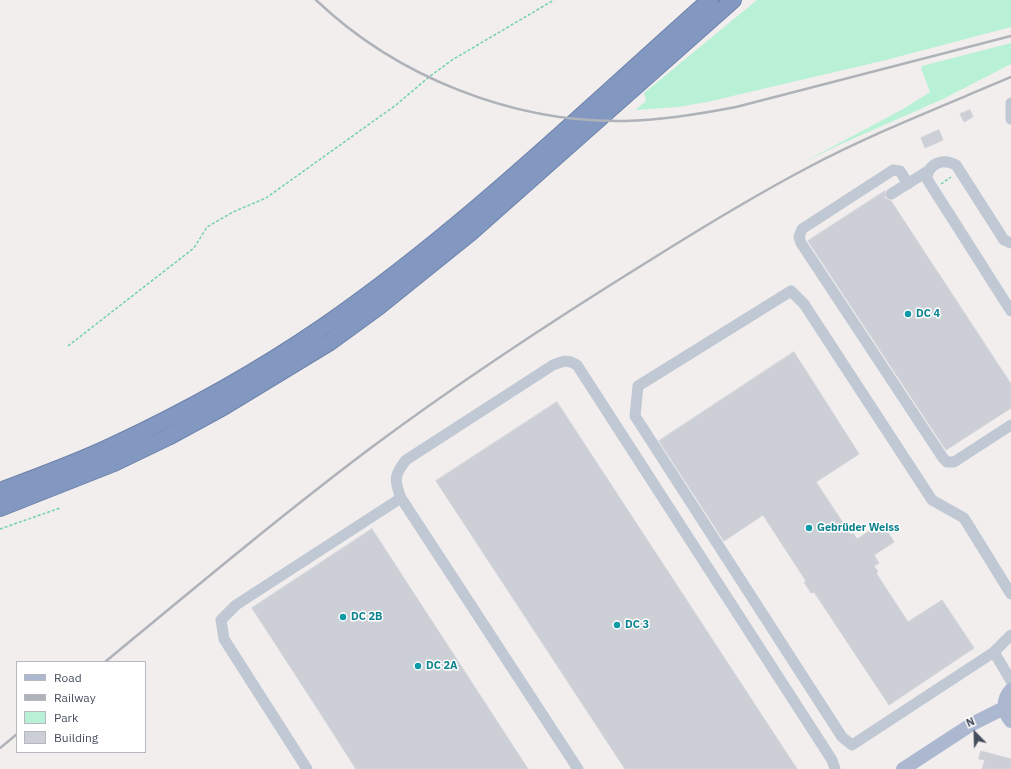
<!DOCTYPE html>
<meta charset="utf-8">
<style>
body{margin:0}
#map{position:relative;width:1011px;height:769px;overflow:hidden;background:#f1eeed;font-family:"IBM Plex Sans",sans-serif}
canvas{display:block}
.legend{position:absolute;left:16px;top:661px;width:130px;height:92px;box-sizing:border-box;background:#fff;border:1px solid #b5b8be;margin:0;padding:5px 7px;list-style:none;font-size:12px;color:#454e5c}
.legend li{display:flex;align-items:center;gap:8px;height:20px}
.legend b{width:20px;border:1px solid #b5b8be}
.north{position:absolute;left:955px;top:713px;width:40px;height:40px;-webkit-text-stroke:3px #fff;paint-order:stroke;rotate:337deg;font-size:11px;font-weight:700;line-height:16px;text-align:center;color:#454e5c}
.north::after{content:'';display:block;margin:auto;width:14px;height:18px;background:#454e5c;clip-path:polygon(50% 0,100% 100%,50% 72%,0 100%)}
</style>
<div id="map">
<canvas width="1011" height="769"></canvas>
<ul class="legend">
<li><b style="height:5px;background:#abb8cf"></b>Road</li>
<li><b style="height:5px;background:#afb2b9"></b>Railway</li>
<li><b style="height:11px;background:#b9f1d6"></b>Park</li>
<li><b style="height:11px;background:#cccfd6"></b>Building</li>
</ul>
<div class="north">N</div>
</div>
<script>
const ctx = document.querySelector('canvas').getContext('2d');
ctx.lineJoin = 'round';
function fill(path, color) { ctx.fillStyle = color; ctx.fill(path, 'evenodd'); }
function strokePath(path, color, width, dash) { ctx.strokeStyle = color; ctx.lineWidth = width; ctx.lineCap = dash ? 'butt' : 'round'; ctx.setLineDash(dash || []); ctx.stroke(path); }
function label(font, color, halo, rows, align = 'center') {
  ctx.font = font + ' "IBM Plex Sans",sans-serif'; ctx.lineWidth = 3; ctx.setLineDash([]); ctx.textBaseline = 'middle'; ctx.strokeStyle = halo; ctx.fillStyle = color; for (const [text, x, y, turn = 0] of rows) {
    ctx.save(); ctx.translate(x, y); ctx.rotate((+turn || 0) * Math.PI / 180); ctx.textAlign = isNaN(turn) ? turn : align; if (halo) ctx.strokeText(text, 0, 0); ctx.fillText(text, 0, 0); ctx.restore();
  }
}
fill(new Path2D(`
 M757,0H1011V27L886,60L707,102L678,107L635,110L646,101L644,93Z
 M1011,43V64L943,99L841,144L802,163L903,109L930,92L921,68L922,66Z`), '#b9f1d6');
const building = new Path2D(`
 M970,110L973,117L964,122L960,114Z
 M939,130L943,140L925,148L921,138Z
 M885,191V198L891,201L1011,384V408L946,450L808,241Z
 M794,352L859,454L816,482L851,535L853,533L857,539L882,523L894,542L874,555L879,563L874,566L878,572L876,573L908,622L942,600L974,648L889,705L814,592L811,593L804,582L806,581L763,515L724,541L659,441Z
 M557,402L797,769H625L436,481Z
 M372,529L435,626L528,769H356L315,705L252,608Z
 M981,751L1011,759V769H982L985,760L979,759Z`);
fill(building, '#cccfd6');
strokePath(building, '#d1d3da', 1);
const highway = new Path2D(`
 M0,491C37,477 74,464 110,447C183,413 256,373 323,327C462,231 584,112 710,0
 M0,508L114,463L168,437L223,407L330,342L378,307L470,233L733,0`);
strokePath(highway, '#6d83ac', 18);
strokePath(new Path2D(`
 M941,184L951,177
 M68,346L194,248L207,227L233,212L266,198L396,105L429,77L452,60L554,0
 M0,529L60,508`), '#6fd1ae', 1.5, [3, 2]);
strokePath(new Path2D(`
 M1011,103V119
 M908,184L900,171L893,170L802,229L799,237L801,243L943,458L947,462H954L1011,425
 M891,194L928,171
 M1011,243L1004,240L956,165C943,158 928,163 927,179L1011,311
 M1011,594L964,518L932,500L804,304L791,291L638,386L635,416L842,737L852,745L994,652L1011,635
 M994,652L1011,681
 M307,769L224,639L221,620L236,605L401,498
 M578,769L401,498C394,480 394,475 406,460L553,365C563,361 568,359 577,365L832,760L835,769`), '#c0c8d4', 11);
strokePath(new Path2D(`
 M1011,690C1003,699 1002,711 1011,721
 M903,769L972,724L1004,708`), '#abb8cf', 14);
strokePath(highway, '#8298c0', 16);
strokePath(new Path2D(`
 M316,0C397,77 513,123 625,121C663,120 700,114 736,107L1011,36
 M105,662C192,590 278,518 368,450C459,382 555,319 652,259C703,227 754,196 807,168C873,133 943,106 1011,77
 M0,748L17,734`), '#afb2b9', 2.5);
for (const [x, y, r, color] of [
 [908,314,4,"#0f9aa8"],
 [809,528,4,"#0f9aa8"],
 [343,617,4,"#0f9aa8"],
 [617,625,4,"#0f9aa8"],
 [418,666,4,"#0f9aa8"]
]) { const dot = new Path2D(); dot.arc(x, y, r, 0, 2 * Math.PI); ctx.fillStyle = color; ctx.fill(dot); strokePath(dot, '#fff', 1.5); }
label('bold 11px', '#0d838f', '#fff', [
 ["DC 4",916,314],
 ["Gebrüder Weiss",817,528],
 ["DC 2B",351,617],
 ["DC 3",625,625],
 ["DC 2A",426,666]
], 'left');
</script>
